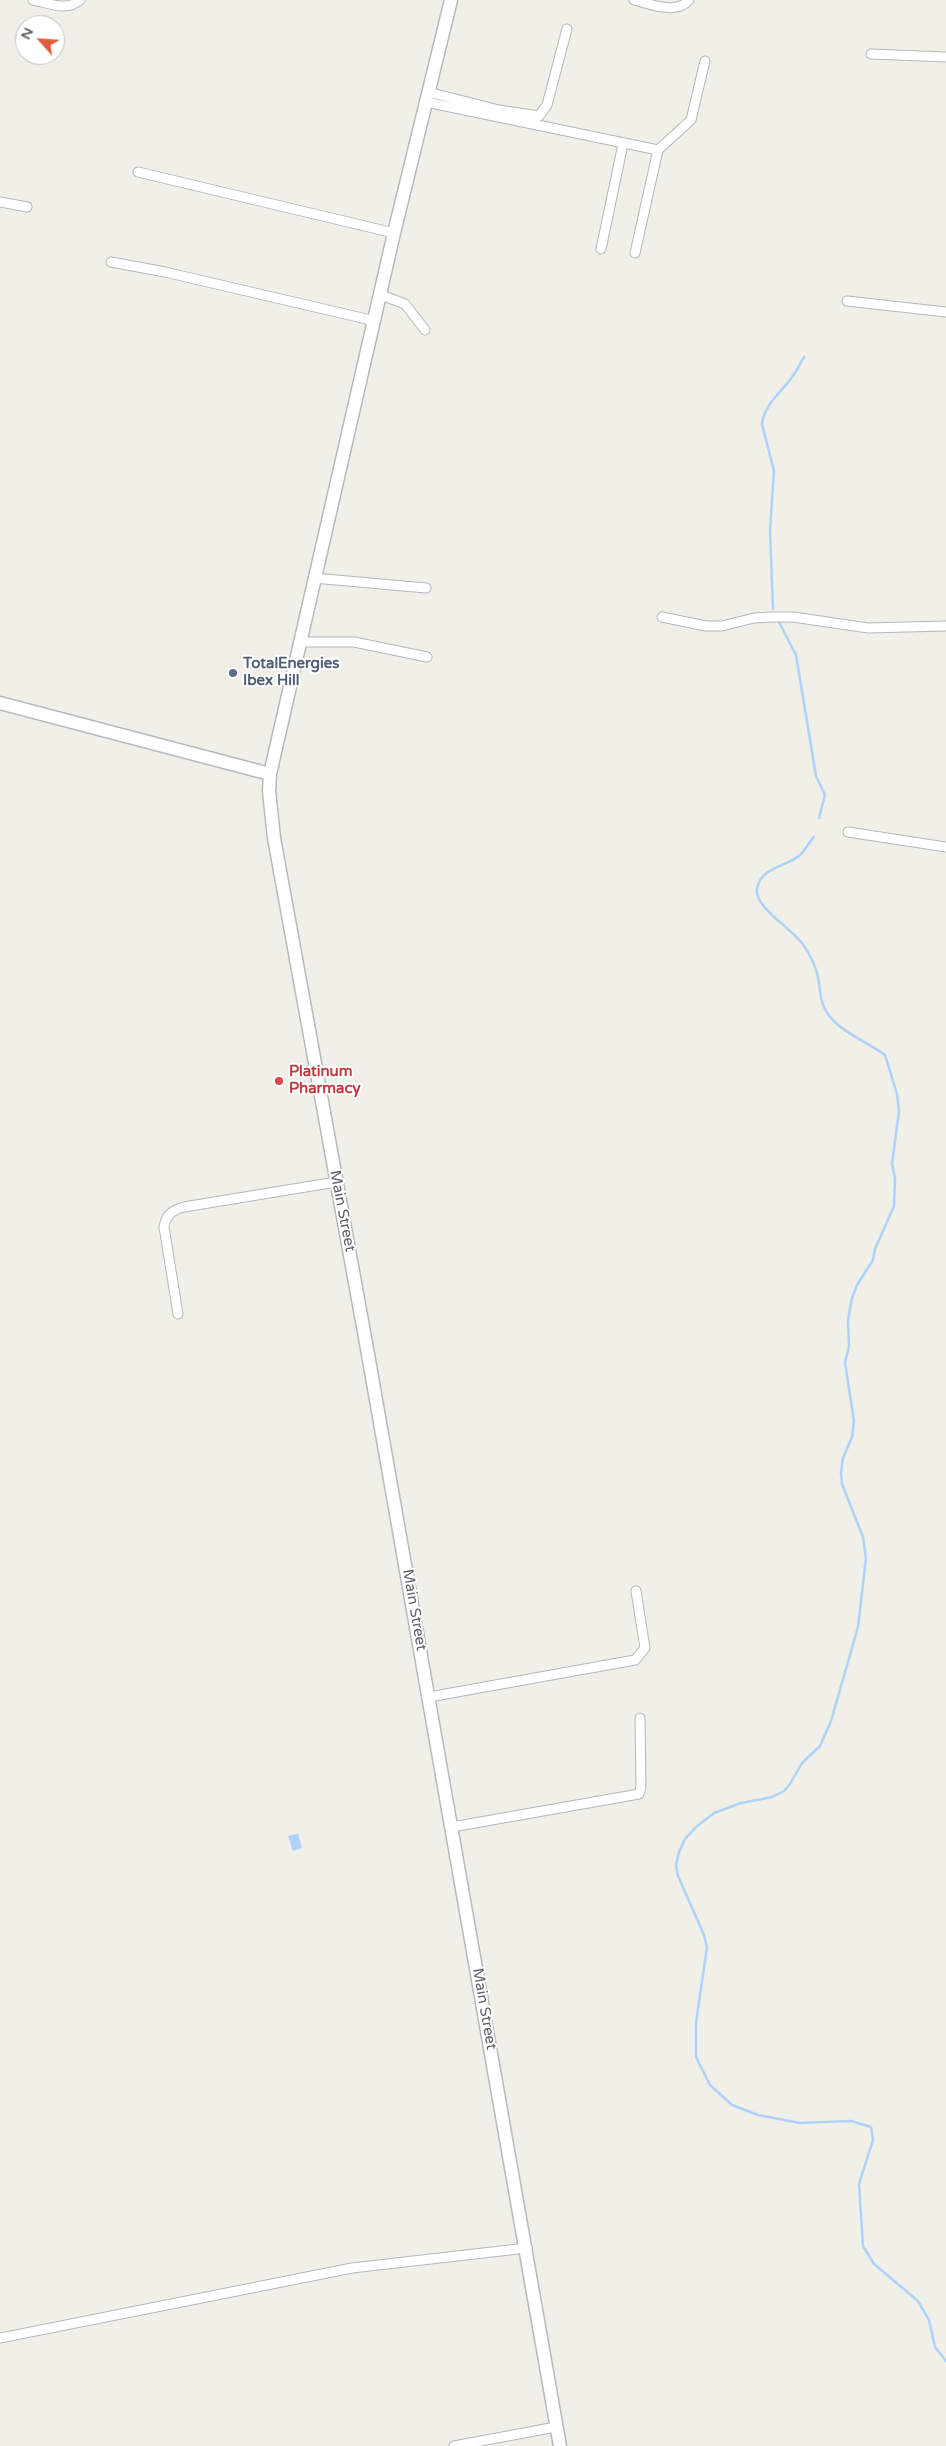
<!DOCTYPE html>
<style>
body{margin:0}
#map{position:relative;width:946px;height:2446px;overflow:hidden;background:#f0efe8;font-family:"Varela Round",sans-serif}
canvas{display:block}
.north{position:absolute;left:15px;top:15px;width:50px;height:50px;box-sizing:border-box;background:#fff;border:1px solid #bfc0c2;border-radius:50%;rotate:296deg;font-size:14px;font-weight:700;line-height:20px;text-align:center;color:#5f6267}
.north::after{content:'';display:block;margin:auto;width:18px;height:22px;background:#df5a3f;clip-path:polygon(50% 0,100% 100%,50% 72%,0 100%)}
</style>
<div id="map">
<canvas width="946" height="2446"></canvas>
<div class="north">N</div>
</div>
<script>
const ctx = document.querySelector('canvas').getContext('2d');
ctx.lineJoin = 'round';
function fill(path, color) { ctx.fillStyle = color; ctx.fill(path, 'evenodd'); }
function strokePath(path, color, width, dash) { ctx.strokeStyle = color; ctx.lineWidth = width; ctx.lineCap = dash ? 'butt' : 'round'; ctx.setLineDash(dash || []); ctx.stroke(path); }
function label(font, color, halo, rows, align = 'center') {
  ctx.font = font + ' "Varela Round",sans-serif'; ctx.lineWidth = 4; ctx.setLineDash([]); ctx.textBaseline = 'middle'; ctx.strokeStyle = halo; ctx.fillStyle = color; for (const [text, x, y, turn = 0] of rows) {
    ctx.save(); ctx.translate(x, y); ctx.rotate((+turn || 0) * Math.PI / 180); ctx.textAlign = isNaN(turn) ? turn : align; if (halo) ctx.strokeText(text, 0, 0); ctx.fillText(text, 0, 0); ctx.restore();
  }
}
fill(new Path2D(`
 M298,1834L302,1848L293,1851L288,1836Z`), '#aed2fa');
strokePath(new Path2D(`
 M773,609L770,530L774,471L762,424C765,402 783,392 794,374C798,369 801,362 804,357
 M778,620L796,655L816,776L825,795L819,818
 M814,837C809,842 805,851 800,855C787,867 761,866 757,889C754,907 791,928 802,943C807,950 813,961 816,970C822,988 817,1003 832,1019C845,1034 869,1043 885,1055L897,1094L899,1111L892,1164L895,1178L894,1206L875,1249L873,1260L857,1285L852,1298L848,1320L849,1346L845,1363L854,1421L852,1437L843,1458L841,1473L842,1484L863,1537L866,1558L858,1627L831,1721L820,1746L802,1763L790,1784L784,1791L772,1797L741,1803L714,1813L696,1827L685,1839L679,1852L676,1865L678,1876L704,1935L707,1947L696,2023V2057L710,2085L732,2105L758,2115L800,2123L851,2121L871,2127L873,2140L859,2184L863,2246L874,2264L918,2301L929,2320L935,2347L946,2361`), '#aed2fa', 2.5);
const street = new Path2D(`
 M33,0C49,3 67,12 80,0
 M634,0C650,4 676,15 689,0
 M871,54L946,57
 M428,92L499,110L539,116L547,105L567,29
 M426,102L658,150L635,253
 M658,150L691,120L705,61
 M138,172L394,233
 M0,202L27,207
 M601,249L623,144
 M111,262L165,272L375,321
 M381,295L405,304L425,330
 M847,301L946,312
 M314,578L426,588
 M662,617L706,626H722L754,618L772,617H793L868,628L946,626
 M299,642H354L427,657
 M848,832L946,847
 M178,1314L164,1227C166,1215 172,1210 184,1207L336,1182
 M429,1697L635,1660L645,1648L636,1591
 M452,1827L639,1794L641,1787L640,1718
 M0,2338L352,2268L527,2248
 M454,2446L556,2427`);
const secondary = new Path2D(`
 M451,0L394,233L270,774L269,791L274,838L366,1343L560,2446
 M0,703L270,774`);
strokePath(street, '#b5b7bb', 11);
strokePath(secondary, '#b6b9be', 15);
strokePath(street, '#fff', 9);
strokePath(secondary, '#fff', 12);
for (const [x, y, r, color] of [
 [233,673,5,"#5c6f8a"],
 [279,1081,5,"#e0444e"]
]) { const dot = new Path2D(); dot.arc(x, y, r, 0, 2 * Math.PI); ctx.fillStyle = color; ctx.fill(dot); strokePath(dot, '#fff', 2); }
label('bold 15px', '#4e5e75', '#fff', [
 ["TotalEnergies",243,664],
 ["Ibex Hill",243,681]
], 'left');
label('bold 15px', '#be3a42', '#fff', [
 ["Platinum",289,1072],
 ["Pharmacy",289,1089]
], 'left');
label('15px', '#5f6267', '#fff', [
 ["Main Street",342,1211,79],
 ["Main Street",414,1610,80],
 ["Main Street",484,2009,80]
]);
</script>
